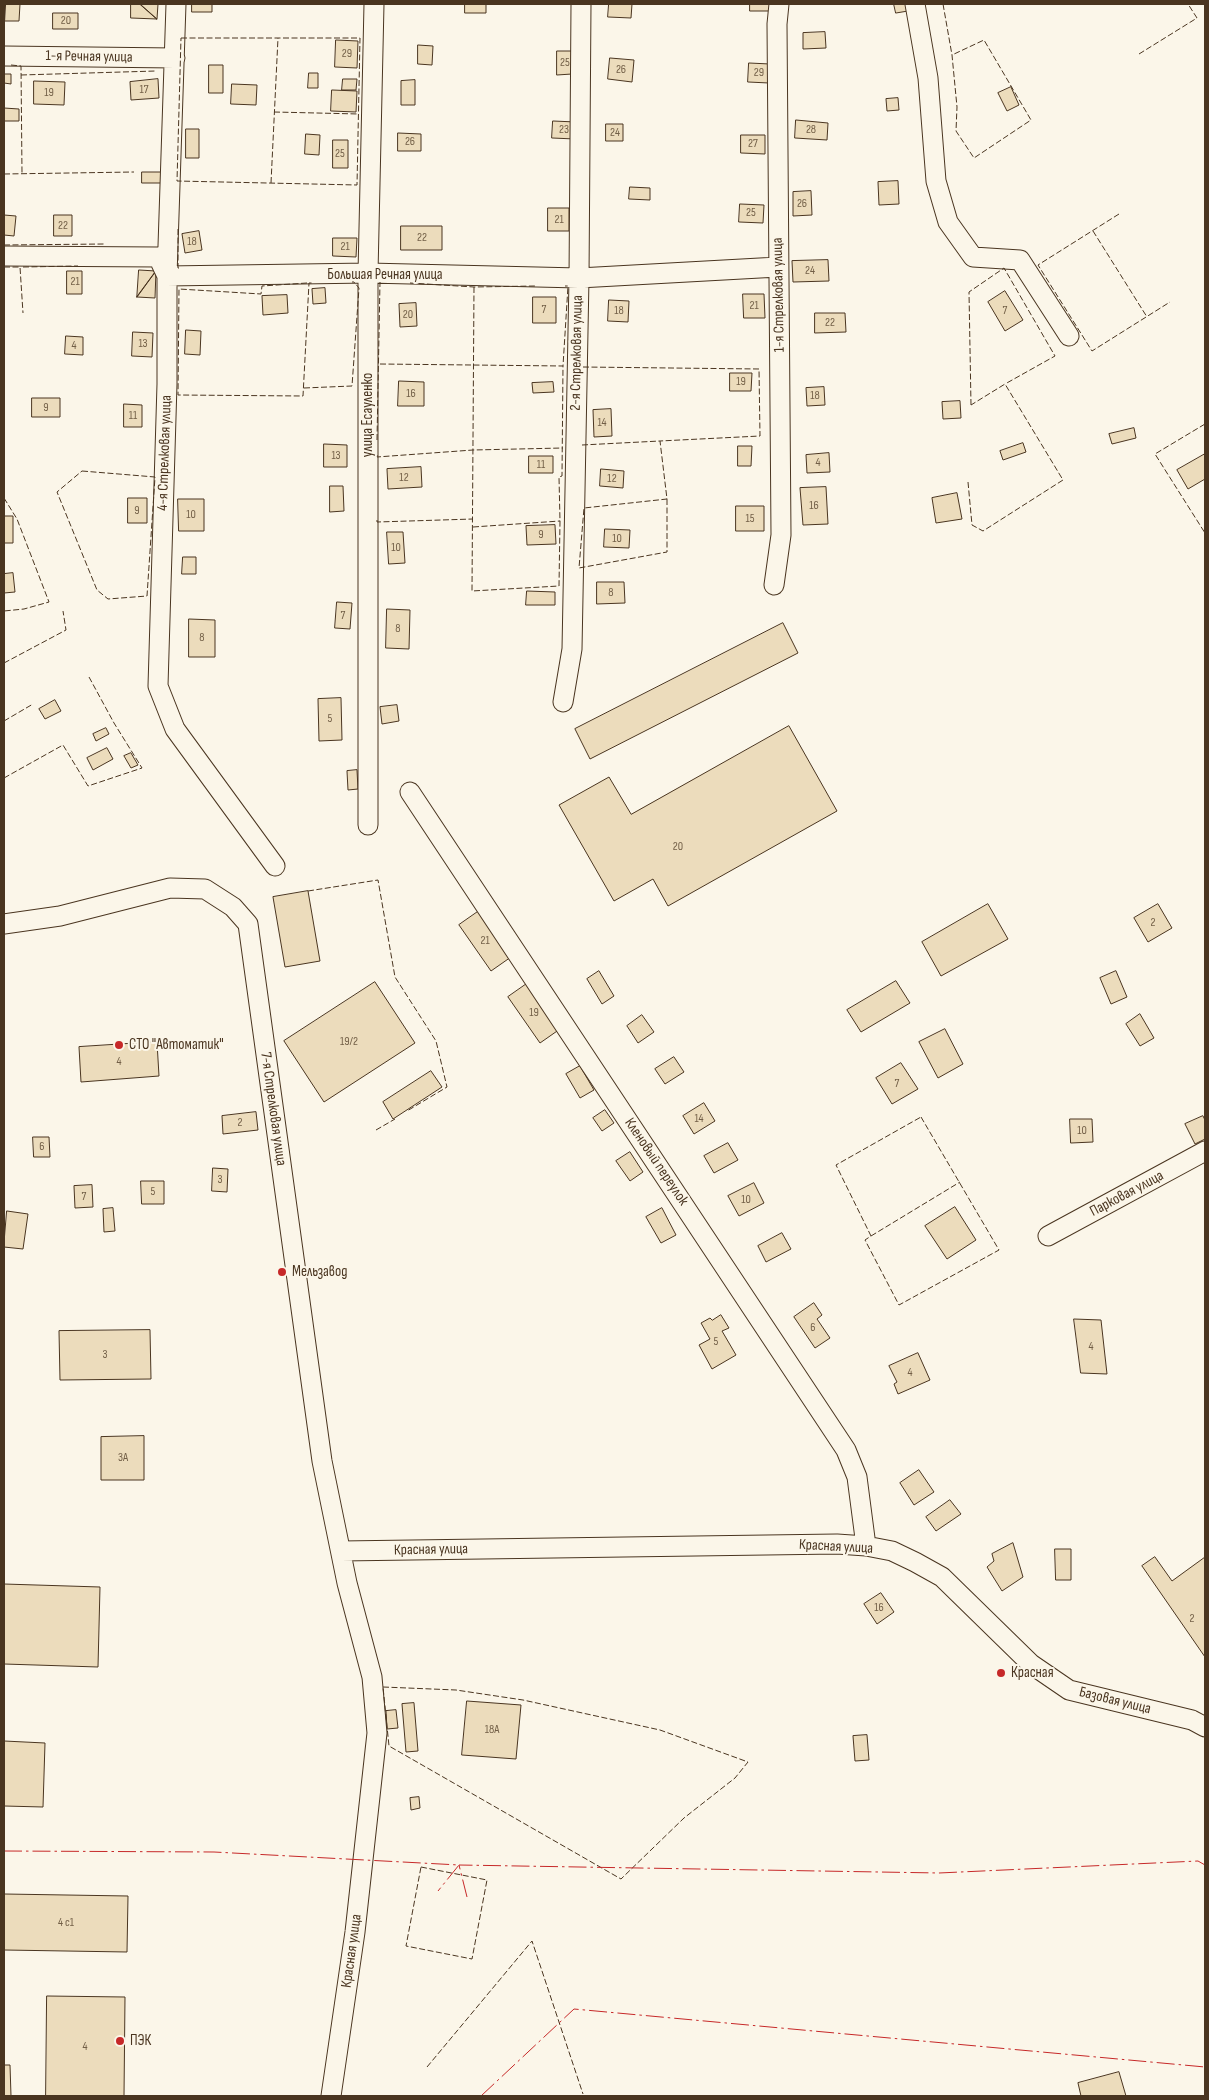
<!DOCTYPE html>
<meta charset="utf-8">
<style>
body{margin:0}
#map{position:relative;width:1209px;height:2100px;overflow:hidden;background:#fbf6e9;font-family:"Sofia Sans Condensed",sans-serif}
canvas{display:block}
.frame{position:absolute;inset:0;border:5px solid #4a3520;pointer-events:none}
</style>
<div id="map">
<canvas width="1209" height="2100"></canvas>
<div class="frame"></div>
</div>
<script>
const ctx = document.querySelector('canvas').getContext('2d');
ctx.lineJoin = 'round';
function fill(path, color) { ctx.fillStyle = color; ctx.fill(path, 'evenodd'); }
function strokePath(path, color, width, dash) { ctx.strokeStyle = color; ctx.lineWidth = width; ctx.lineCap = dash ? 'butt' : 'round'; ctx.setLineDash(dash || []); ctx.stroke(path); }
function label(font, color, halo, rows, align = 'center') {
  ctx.font = font + ' "Sofia Sans Condensed",sans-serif'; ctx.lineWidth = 4; ctx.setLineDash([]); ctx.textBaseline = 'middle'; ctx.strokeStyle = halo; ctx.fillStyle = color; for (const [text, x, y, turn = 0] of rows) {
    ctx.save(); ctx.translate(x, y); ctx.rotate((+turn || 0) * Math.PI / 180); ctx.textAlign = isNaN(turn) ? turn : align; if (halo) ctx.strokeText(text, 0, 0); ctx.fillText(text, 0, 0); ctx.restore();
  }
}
const building = new Path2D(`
 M6,4H20L19,21H5Z
 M131,4H140L157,19L131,18Z
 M140,4H158L157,19Z
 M192,4H212V12H192Z
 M465,4H486V13H465Z
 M609,4H632L631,18L608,17Z
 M750,4H774V11H750Z
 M894,4H907L908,11L896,13Z
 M53,13H78V29H53Z
 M825,32L826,48L803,49V33Z
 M336,40L358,41L357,68L335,67Z
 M418,45L433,46L432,65L418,64Z
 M557,51H572V74L557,75Z
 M610,58L634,60L632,82L608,79Z
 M749,63L770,64L769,83L748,82Z
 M209,65H223V93H209Z
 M309,73H318V88H308Z
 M4,74H11V84L4,83Z
 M158,79L159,98L131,100L130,82Z
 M343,79H357L356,90H342Z
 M415,80V105H401V81Z
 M34,81L65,82L64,105L34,104Z
 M232,84L257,85L256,105L231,104Z
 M1011,87L1019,105L1007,111L998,93Z
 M332,90L357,91L356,112L331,111Z
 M898,98L899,110L887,111L886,99Z
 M4,108L19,109V121H4Z
 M796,120L828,123L827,140L795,138Z
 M553,121L576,122L575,139L552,138Z
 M606,124H623V141H606Z
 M186,129H199V158H186Z
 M398,133L421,134V151H398Z
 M306,134L320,135L319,155L305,154Z
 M741,135H765V154L741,153Z
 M333,140H348V168H333Z
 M142,172H170L169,183H142Z
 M898,181L899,204L879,205L878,182Z
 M630,187L650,188V200L629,199Z
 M811,191L812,215L793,216V192Z
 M740,204L764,205L763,223L739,222Z
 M548,208H569V231H548Z
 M4,215L16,216L14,236L4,235Z
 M54,215H72V236H54Z
 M401,226H442V250H401Z
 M199,231L202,250L185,253L182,234Z
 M333,238H357L356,257L333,256Z
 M828,260L829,281L793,282L792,261Z
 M139,270L156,271L137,297Z
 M67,271H82V294H67Z
 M156,271L155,298L137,297Z
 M325,288L326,303L313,304L312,289Z
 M1005,291L1023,320L1005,331L988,302Z
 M743,294H764L765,318H744Z
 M287,295L288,313L263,315L262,296Z
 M533,297H556V323H533Z
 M609,300L629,301L628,322L608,321Z
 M416,303L417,326L400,327L399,304Z
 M815,313H845L846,332L815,333Z
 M186,330L201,331L200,355L185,354Z
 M133,332L153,333L152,357L132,356Z
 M66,336L83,337V355L65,354Z
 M730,373H752L751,391H730Z
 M399,381L424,382V406H398Z
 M553,382L554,392L533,393L532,383Z
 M824,387L825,405L807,406L806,388Z
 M32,398H60V417H32Z
 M960,401L961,418L943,419L942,402Z
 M124,404L142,405V427H124Z
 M611,409L612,436L594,437L593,410Z
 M1134,428L1136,438L1112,444L1109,434Z
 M1023,443L1026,452L1003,460L1000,451Z
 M324,444L347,445V467H324Z
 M738,446H752L751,466H738Z
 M829,453L830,472L807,473L806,455Z
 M1205,454V479L1188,489L1177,470Z
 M529,456H553V473H529Z
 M421,467L422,487L388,489L387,469Z
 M601,469L624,471L623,488L600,486Z
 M330,486H343L344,511L330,512Z
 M826,487L828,524L803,525L800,488Z
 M957,493L962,519L936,523L932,498Z
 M128,498H147V523H128Z
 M178,499H204V531H179Z
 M736,506H764V531H736Z
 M4,516H13V543H4Z
 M555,525L556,544L527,545L526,526Z
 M605,529L630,530L629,548L604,547Z
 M387,532H403L405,563L389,564Z
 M183,557H196V574H182Z
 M13,573L15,592L4,593V574Z
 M597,582H624L625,603L597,604Z
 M527,591L555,592V605H526Z
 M337,602L352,603L350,629L335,628Z
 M387,609L410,610L409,649L386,648Z
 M189,619L215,620V657H189Z
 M783,623L798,653L590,759L575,729Z
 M341,698L342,740L319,741L318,699Z
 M55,700L61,711L45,719L39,709Z
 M397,705L399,721L382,724L380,707Z
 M789,726L837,811L668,906L653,879L614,901L559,805L609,777L631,814Z
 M106,728L109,734L96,741L93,734Z
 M107,748L113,759L93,770L87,758Z
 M131,753L138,765L131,768L124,756Z
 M357,770L358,789L348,790L347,771Z
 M308,891L320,961L285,967L273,897Z
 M988,904L1008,939L941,976L922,942Z
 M1158,904L1172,928L1148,942L1134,918Z
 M479,911L511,957L491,971L459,925Z
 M599,971L614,996L602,1004L587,979Z
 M1116,971L1127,997L1111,1004L1100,978Z
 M896,981L910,1003L861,1032L847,1010Z
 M375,982L415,1043L324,1102L284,1041Z
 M528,983L560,1029L540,1043L508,997Z
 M1140,1014L1154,1038L1140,1046L1126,1024Z
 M642,1015L654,1032L638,1043L627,1026Z
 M945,1029L963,1064L938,1078L919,1042Z
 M157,1042L159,1076L81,1082L79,1047Z
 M674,1057L684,1072L665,1084L655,1069Z
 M901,1063L918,1089L892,1104L876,1078Z
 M580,1066L594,1090L580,1098L566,1074Z
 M431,1071L442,1087L393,1119L383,1102Z
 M704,1103L715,1121L694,1134L683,1116Z
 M605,1110L614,1123L602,1131L593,1118Z
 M256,1112L258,1130L223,1134L222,1116Z
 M1203,1116L1205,1120V1139L1195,1144L1185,1124Z
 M1070,1119H1092L1093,1142L1071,1143Z
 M33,1137H49L50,1157H34Z
 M728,1143L738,1160L714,1173L704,1156Z
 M630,1152L643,1172L630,1181L616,1161Z
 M213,1168L228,1169L227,1192L212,1191Z
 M141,1181H164V1204H142Z
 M754,1183L764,1203L739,1216L728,1196Z
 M92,1185L93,1207L75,1208L74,1186Z
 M955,1207L976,1240L947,1259L925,1226Z
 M113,1208L115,1231L104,1232L103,1209Z
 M662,1208L676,1235L661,1243L646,1217Z
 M7,1211L28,1214L23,1249L4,1247Z
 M782,1233L791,1249L766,1262L758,1246Z
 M814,1303L822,1315L817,1319L830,1338L815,1348L794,1317Z
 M721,1315L729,1328L722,1331L736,1355L712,1369L699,1345L710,1339L701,1323L710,1318L712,1320Z
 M1074,1319L1101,1320L1107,1374L1081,1373Z
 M150,1330L151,1379L60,1380L59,1331Z
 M918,1353L930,1380L898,1394L894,1384L897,1382L889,1366Z
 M144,1436V1480H101V1437Z
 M919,1470L934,1492L914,1505L900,1483Z
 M950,1500L961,1514L936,1531L926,1517Z
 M1013,1543L1023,1577L1002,1591L987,1567L994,1561L992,1554Z
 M1055,1549H1071V1580H1056Z
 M1155,1557L1172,1581L1205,1557V1657L1142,1566Z
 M4,1584L100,1587L98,1667L4,1664Z
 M881,1593L894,1612L877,1624L864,1604Z
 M467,1701L521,1705L516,1759L462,1755Z
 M414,1703L418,1751L406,1752L402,1704Z
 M396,1710L398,1728L387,1729L386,1711Z
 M867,1735L869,1760L855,1761L853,1736Z
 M4,1741L45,1743L43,1807L4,1806Z
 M419,1797L420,1808L411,1810L410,1798Z
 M4,1894L128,1896L127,1952L4,1950Z
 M47,1996L125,1997L124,2096H46Z
 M4,2065H10L11,2096H4Z
 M1119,2072L1126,2096H1081L1078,2083Z`);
fill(building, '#ecdcbc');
strokePath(building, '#4a3520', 1);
const minor = new Path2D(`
 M176,4L167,276V384L158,686L175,729L275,866
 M915,4L928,78L936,181L948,222L973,257L1020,260L1069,336
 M4,56L175,58
 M4,256L158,257L167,276L368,273L579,278L778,267
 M774,585L781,535L777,24L779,4
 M563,702L572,649L579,278L581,4
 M410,792L846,1450L857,1477L866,1546
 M368,825V273L374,4
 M4,924L60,916L170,888L205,889L233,907L248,924L322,1461L347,1583L372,1677L377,1733L355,1932L331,2096
 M1048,1236L1205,1151
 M341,1551L837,1544L866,1546L892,1551L915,1562L942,1577L1031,1664L1069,1690L1192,1720L1205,1727`);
strokePath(minor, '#4a3520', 21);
strokePath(minor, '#fbf6e9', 19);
strokePath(new Path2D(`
 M943,4L952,55L957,107L956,131L974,158L1031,120L984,40L952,55
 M181,38H360L357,185L177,181Z
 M1139,54L1197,18L1188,4
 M11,65L21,66L22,173
 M21,75L156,71
 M274,112L359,114
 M4,174L134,172
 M271,183L278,38
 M1119,214L1038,265L1092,351L1170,302
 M178,229V268H181
 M1093,231L1147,317
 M4,245L104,244
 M4,267H20L23,313
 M23,267L78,266
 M307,283L262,286L261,294L179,289L178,395L303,396L309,283H312
 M410,283L474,287L535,286
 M474,287L472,591L559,586L560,521L559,477L562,476L563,366
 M380,364L563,366L568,286H565
 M583,367L759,369L760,436L660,441
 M304,388L352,386L359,288L354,282H352
 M971,405L969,292L1004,268L1055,356L1005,384
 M1205,424L1155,454L1205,533
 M377,440L380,282
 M582,445L660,441L667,499
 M377,455V457L473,450L563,448
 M82,471L155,477L147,596L108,599L97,590L57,492Z
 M968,482L972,525L983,531L1063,480L1005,384L971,405
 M4,498L17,519L49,602L24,609L4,611
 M667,499V552L579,568L584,508Z
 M377,520V522L473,519
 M473,527L560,521
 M4,663L66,630L63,611
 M4,721L33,704
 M4,778L63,745L88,786L142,768L114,723L89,677
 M308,891L378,880L395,977L436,1041L447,1087L407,1111
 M921,1117L999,1250L899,1305L865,1240L871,1236L836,1165Z
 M376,1130L395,1119
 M871,1236L960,1182
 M383,1687L456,1690L523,1700L660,1730L748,1762L735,1778L684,1818L621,1879L389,1746Z
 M421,1867L487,1880L472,1959L406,1946Z
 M427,2067L532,1941L583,2094`), '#4a3520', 1, [6, 2.5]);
strokePath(new Path2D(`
 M4,1851L214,1852L459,1865L438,1891
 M467,1897L459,1865L939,1873L1198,1861L1205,1865
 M481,2096L574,2009L1205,2067`), '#c62828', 1, [18, 4, 2.5, 4]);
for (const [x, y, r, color] of [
 [119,1045,5,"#c62828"],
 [282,1272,5,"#c62828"],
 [1001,1673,5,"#c62828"],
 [120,2041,5,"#c62828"]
]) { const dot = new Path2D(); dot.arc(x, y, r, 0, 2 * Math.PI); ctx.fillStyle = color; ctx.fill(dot); strokePath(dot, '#fbf6e9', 2); }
label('12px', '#725f47', null, [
 ["20",66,21],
 ["29",347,54],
 ["25",565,63],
 ["26",621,70],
 ["29",759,73],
 ["17",144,90],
 ["19",49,93],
 ["23",564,130],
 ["28",811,130],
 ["24",615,133],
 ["26",410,142],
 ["27",753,144],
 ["25",340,154],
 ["26",802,204],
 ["25",751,213],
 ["21",559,220],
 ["22",63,226],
 ["22",422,238],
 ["18",192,242],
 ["21",345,247],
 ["24",810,271],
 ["21",75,282],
 ["21",754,306],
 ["7",544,310],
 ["18",619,311],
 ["7",1005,311],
 ["20",408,315],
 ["22",830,323],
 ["13",143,344],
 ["4",74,346],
 ["19",741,382],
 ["16",411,394],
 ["18",815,396],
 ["9",46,408],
 ["11",133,416],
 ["14",602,423],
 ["13",336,456],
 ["4",818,463],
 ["11",541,465],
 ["12",404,478],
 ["12",612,479],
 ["16",814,506],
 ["9",137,511],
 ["10",191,515],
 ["15",750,519],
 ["9",541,535],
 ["10",617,539],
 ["10",396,548],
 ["8",611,593],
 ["7",343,616],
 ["8",398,629],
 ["8",202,638],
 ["5",330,719],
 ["20",678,847],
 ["2",1153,923],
 ["21",485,941],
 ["19",534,1013],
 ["19/2",349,1042],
 ["4",119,1062],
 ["7",897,1084],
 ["14",699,1119],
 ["2",240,1123],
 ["10",1082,1131],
 ["6",42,1147],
 ["3",220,1180],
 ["5",153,1192],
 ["7",84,1197],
 ["10",746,1200],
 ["6",813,1328],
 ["5",716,1342],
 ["4",1091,1347],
 ["3",105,1355],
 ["4",910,1373],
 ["3А",123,1458],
 ["16",879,1608],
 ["2",1192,1619],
 ["18А",492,1730],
 ["4 с1",66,1923],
 ["4",85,2047]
]);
label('15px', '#4a3520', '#fbf6e9', [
 ["1-я Речная улица",89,57,1],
 ["Большая Речная улица",385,275],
 ["1-я Стрелковая улица",779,295,-91],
 ["2-я Стрелковая улица",577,353,-89],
 ["улица Есауленко",368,415,-90],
 ["4-я Стрелковая улица",165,453,-88],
 ["7-я Стрелковая улица",273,1109,82],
 ["Кленовый переулок",656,1162,56],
 ["Парковая улица",1127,1194,-28],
 ["Красная улица",836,1547,3],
 ["Красная улица",431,1550,-1],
 ["Базовая улица",1115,1701,14],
 ["Красная улица",352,1951,-82]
]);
label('15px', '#4a3520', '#fbf6e9', [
 ["СТО \"Автоматик\"",129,1045],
 ["Мельзавод",292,1272],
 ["Красная",1011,1673],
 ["ПЭК",130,2041]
], 'left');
</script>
